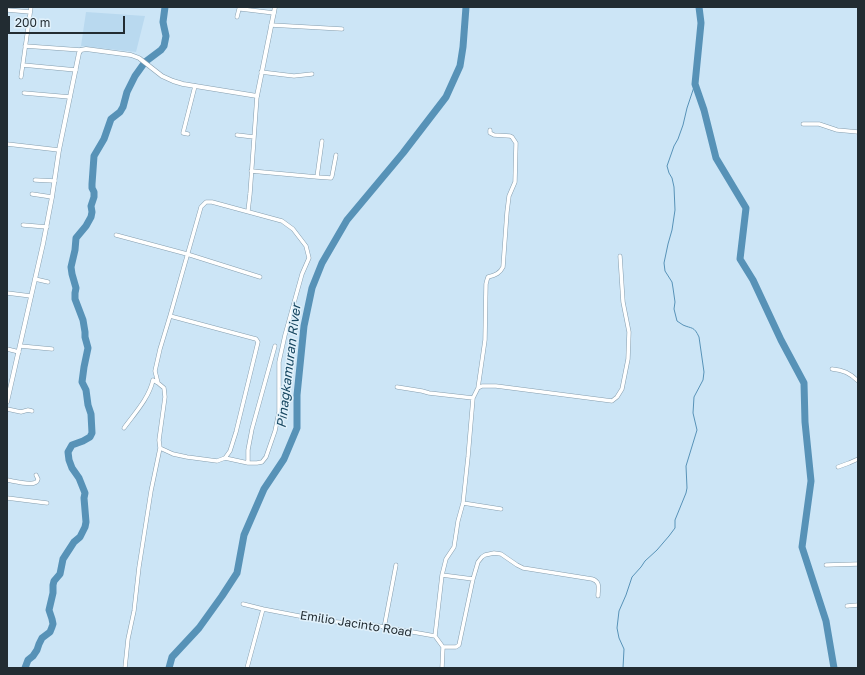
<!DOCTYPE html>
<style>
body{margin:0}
#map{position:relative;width:865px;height:675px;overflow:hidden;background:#cce5f6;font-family:"Golos Text",sans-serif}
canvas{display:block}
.frame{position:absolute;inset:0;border:8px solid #222c32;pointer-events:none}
.scale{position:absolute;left:8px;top:16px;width:117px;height:18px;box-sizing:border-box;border:2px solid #222c32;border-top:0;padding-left:5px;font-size:12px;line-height:14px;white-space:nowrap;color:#222c32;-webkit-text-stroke:3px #e1f1fb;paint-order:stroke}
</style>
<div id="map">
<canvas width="865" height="675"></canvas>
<div class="frame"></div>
<div class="scale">200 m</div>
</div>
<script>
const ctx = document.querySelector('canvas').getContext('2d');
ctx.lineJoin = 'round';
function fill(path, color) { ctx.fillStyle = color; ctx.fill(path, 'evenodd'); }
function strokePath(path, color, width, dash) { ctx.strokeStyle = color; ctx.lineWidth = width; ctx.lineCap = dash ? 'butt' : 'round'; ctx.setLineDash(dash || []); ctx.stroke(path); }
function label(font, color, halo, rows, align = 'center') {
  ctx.font = font + ' "Golos Text",sans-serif'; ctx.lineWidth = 3; ctx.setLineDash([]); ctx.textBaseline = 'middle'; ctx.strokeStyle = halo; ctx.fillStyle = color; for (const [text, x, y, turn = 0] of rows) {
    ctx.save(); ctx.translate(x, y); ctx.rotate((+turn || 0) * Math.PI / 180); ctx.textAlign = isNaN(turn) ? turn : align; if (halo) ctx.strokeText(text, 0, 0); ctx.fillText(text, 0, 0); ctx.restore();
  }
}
fill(new Path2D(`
 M86,12L145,16L136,52L81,46Z`), '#b9d9ef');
strokePath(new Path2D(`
 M623,668L624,649L619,638L617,628L619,611L626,595L632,577L641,567L645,561L657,550L669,536L675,528V520L686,493L687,488L686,466L697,430L693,413L694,397L703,380L704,372L699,337C694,326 692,329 683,325C681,324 679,322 677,321L674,309L675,302L673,288L672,282L665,271L664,263L668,244L672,230L675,210L674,187L672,178L669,173L667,166L674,146L678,139L683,125L687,108L695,84`), '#5792b7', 1);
strokePath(new Path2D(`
 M699,7L701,23L695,84L704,110L716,158L746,208L740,259L753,280L781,340L804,383L805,422L811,481L802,547L826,621L834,668
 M25,668L28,660L33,656L37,650L39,644L42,638L50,632L52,627L53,624L52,619L49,610L53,593V585L54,581L60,574L63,559L74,542L80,537L85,527L86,522L84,498L85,493L79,478L72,468L69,460L68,452L72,445L83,441L90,437L92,433L91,414L88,405L86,390L82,382L84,367L88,348L85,337V332L83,320L75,299V293L76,288L72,274L71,267L75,250L76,238L86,226L91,217L92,212L91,206L94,197V192L92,188V184L94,156L104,139L111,119L120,112L123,107L127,92L135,76L145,62L161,50L164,46L166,36L164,27L163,22L165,7
 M169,668L172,657L199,628L222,596L237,573L244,535L264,489L284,459L297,428V395L304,326L312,288L322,263L347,220L403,153L446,97L460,66L463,47L466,7`), '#5792b7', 7);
const minor = new Path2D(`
 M7,10L30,12
 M237,17L239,9H241L274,13
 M271,25L342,29
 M25,46L81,50
 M23,65L76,70
 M261,72L294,76L312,74
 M21,77L31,7
 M24,93L70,97
 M803,124H819L837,130L858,132
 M188,134L183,133L195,86
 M237,135L254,137
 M7,144L59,150
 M251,171L317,177L331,178L332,176L336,155
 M317,177L322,141
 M35,180L55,181
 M32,194L52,197
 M248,211L250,194L257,96
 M23,225L47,227
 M116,235L187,254L260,277
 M35,279L48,282
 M7,293L31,296
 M170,316L256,339L258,342L236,432L230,451L225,458
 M20,346L52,349
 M7,349L19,352
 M832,369C843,370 850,373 858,381
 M397,387L422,391L429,393L473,398
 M478,388L485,340L486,284L487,280L488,277C496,275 500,273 503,267L507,212L509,196L515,182L516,143L512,137L510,136L494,135L490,133V130
 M7,409L21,412L28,410L32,411
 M124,428C135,413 149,398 153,380L158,383
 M248,463V450L252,429L275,346
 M838,467L849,463L858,459
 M7,480C13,481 28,485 34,483C37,482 37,482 38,479L36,475
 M7,498L47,503
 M463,503L501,509
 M826,565L858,564
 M442,575L473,579
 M243,604L263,609L325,621L373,625L435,636L443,647L442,668
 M847,606L858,605
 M384,628L396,565
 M435,636L442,575L446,559L454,547L458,521L463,503L468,457L473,398L478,388L482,386H496L612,401L617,397L622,389L628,359L629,332L623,302L620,256
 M443,647H456L459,645L473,579L478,562L482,557L485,555L494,553L501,554L517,565L523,568L592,579C601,582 598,588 598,596
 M125,668L128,639L134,611L139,567L151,491L160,448L159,440L165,397L164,388L158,383L155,371L160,349L170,316L201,207L206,202H212L282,221L293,229L306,246L309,258L302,274L285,335L279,362V412L275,431L266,457L262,462L257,463H248L225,458L217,461L187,457L173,454L160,448
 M247,668L263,609`);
const tertiary = new Path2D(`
 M7,402L43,244L52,197L59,150L79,53L81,50L86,49L131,55L139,58L162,76L173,81L183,84L257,96L275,7`);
strokePath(minor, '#869eae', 4.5);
strokePath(tertiary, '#869eae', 5);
strokePath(minor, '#fff', 3.5);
strokePath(tertiary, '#fff', 4);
label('12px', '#222c32', '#e1f1fb', [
 ["Emilio Jacinto Road",356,624,9]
]);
label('italic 13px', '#174761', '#e1f1fb', [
 ["Pinagkamuran River",289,366,-83]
]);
</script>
